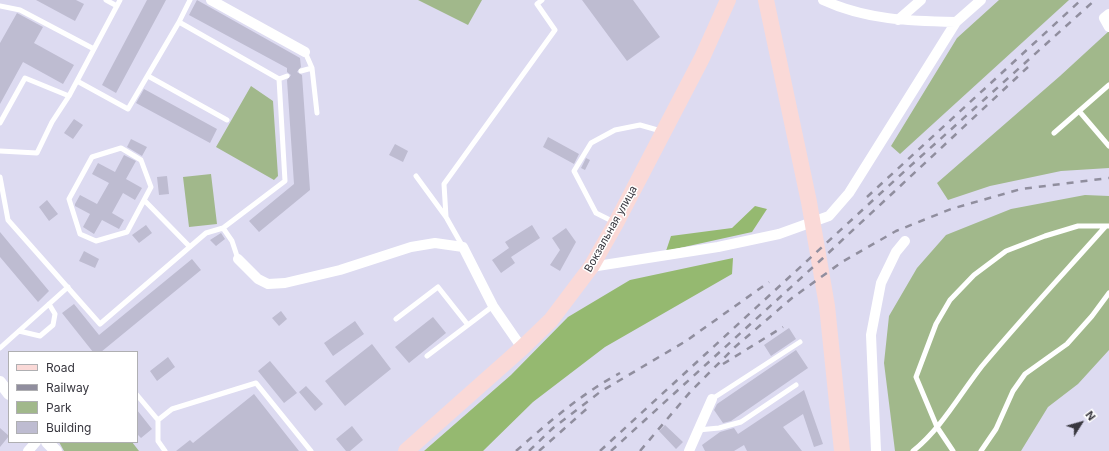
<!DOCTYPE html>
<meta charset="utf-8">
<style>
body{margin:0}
#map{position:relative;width:1109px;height:451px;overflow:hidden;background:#dddbf1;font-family:Inter,sans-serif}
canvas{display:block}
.legend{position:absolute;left:8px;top:351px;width:130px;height:92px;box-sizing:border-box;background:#fff;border:1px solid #afafb2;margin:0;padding:5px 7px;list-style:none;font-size:12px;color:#38373f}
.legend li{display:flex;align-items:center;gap:8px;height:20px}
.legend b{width:20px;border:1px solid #afafb2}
.north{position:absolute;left:1061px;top:403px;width:40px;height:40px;-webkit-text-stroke:3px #fff;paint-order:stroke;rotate:53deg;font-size:11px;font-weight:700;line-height:16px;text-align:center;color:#38373f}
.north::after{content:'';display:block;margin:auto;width:14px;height:18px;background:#38373f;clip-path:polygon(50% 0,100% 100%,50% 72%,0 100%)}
</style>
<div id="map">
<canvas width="1109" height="451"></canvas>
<ul class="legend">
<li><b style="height:5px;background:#fad9d7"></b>Road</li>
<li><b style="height:5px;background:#908e9e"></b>Railway</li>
<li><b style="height:11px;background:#a1b88b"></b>Park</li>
<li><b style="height:11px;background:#bebcd1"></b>Building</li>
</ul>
<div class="north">N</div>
</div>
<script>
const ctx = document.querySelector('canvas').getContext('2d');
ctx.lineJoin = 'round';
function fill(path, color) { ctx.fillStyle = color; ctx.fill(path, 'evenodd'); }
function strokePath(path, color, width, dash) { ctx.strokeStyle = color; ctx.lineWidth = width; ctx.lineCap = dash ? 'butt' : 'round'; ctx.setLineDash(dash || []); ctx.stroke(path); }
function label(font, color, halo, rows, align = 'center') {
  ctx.font = font + ' Inter,sans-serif'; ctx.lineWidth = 3; ctx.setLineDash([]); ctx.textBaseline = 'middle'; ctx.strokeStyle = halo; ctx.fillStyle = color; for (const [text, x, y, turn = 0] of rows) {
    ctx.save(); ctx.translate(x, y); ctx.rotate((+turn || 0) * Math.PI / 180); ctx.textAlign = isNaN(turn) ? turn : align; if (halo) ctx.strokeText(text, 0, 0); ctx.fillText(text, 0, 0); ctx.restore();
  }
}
fill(new Path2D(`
 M418,0H482L468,25Z
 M999,0H1069L900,154L891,146L957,38Z
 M1109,31V168L1061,171L990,186L948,200L937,183L1060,76Z
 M251,86L273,101L278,176L274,180L216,147Z
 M211,174L217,224L189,227L183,177Z
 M1085,195L1109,196V350L1078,384L1048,407L1021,451H895L884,363L889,316L917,268L946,235L1011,209Z
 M59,442H132L139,451H64Z`), '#a1b88b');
fill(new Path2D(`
 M755,206L767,209L752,232L666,251L671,236L732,228Z
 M733,258L732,274L605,347L533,402L483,451H424L511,375L568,317L630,280Z`), '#95b970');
fill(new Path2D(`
 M36,0H76L84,4L75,21Z
 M147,0H166L116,93L102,85Z
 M197,0L300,58L301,67L297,72L302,75L310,190L259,232L249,221L294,184L287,80L291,75L287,72V68L189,15Z
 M582,0H633L660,37L627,61Z
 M17,13L43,27L34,43L74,65L63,84L23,62L0,104V43Z
 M144,89L217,129L210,143L136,103Z
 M74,119L83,125L73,139L64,133Z
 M548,137L579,154L574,164L543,147Z
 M131,139L147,147L142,156L127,147Z
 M395,144L408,151L403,162L389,155Z
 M124,155L136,161L126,179L142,188L135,200L123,193L112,213L124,220L119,229L102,220L94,234L83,227L90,214L75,206V204L80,195L97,204L109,183L92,174L98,163L115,172Z
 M586,158L590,160L585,170L581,168Z
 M167,176L169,194L159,195L157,177Z
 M47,200L58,214L49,221L39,207Z
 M146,225L152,233L139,243L132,235Z
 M532,225L540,238L511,257L515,263L501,273L492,260L509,248L505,242Z
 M566,228L576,242L560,271L550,265L560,250L552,238Z
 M0,232L49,291L38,302L0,257Z
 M221,233L225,239L216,246L210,240Z
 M84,251L99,259L95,268L79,261Z
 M192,259L201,270L101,352H93L62,313L74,304L99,335Z
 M281,311L287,319L279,326L272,318Z
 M433,317L446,333L409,363L395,347Z
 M355,321L364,334L333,356L324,343Z
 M789,328L796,339L771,356L764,345Z
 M372,344L391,369L345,406L325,381Z
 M796,350L808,368L731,421L723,423L714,410L717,404Z
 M168,357L175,367L157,381L150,371Z
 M270,361L297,393L284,403L258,371Z
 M306,386L323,404L315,411L299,392Z
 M804,390L823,444L814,447L803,414L783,427L802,451H747L744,445L734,451H705L702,445L720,432L734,428L738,434Z
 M254,394L299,451H176L190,440L193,443Z
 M137,410L152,429L141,438L137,434Z
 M665,425L683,442L676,449L659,431Z
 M352,426L363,440L350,451H346L336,439Z
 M0,428L9,436L0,447Z`), '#bebcd1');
strokePath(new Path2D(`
 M106,0L117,6
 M0,6L20,10L94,49
 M312,68L317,113
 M301,71L312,68L305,52
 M148,76L227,120
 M279,79L287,76
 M77,81L128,109L179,22L190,0
 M1079,111L1109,146
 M0,123L25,78L69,96
 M1054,133L1109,85
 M121,148L141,160L151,187L127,232L96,241L80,234L69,199L92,157Z
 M0,151L37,153L52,122L69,96L120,0
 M416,176L446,217L463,247
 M0,177L8,220L100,324L206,233L223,228L285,181L279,79L179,22
 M144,200L190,247
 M446,217L444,184L555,30L537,4L542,0
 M614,222L596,213L574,171L591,143L615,130L640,125L661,131
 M223,228L232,241L238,259
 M396,319L438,287L468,325
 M19,331L40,336L53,325L55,314L49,304
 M0,348L68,287
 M427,356L493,306
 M137,395L158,420V441L165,451
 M712,399L800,342
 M158,420L172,409L256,383L311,451
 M698,430L719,428L741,422L796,385
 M913,451C941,429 960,394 982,366C1022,318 1064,273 1105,227
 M953,451L937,427L916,377L936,324L950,300L974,275L1006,251L1045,236L1078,226H1109
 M981,451L996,429L1013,391L1025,374L1067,344L1092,316L1109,293`), '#fff', 5);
strokePath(new Path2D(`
 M211,0L305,52
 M823,0C866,20 910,21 956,22
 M1109,14L1104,18L1109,27
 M898,20L921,0
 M238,259L258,279L268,284L285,283L340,270L411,247L435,243L463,247L493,306L522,348
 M591,267L718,247L779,234L829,216L849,193L956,22L981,0
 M28,451L36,442
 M689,451L712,399
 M876,451L871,335L881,283L896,252L905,241`), '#fff', 10);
strokePath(new Path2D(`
 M0,382L9,394
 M47,442L56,451`), '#fff', 12);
strokePath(new Path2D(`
 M766,0L809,202L827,306L842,451
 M406,451L522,348L551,320L591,267L616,223L702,58L728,0`), '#fad9d7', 16);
strokePath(new Path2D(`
 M867,197L1081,0
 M723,364L783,327
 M516,451C549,422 581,394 620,373
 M529,451L553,428L600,392L686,341L769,282
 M539,451L591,405
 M600,451L907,169L1095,0
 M611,451L823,258L1028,67
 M640,451L691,391L735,347L792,298L842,262L896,231L951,209L1021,189L1109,178`), '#908e9e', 2.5, [7, 7]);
label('11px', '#38373f', '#fff', [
 ["Вокзальная улица",611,229,-61]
]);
</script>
